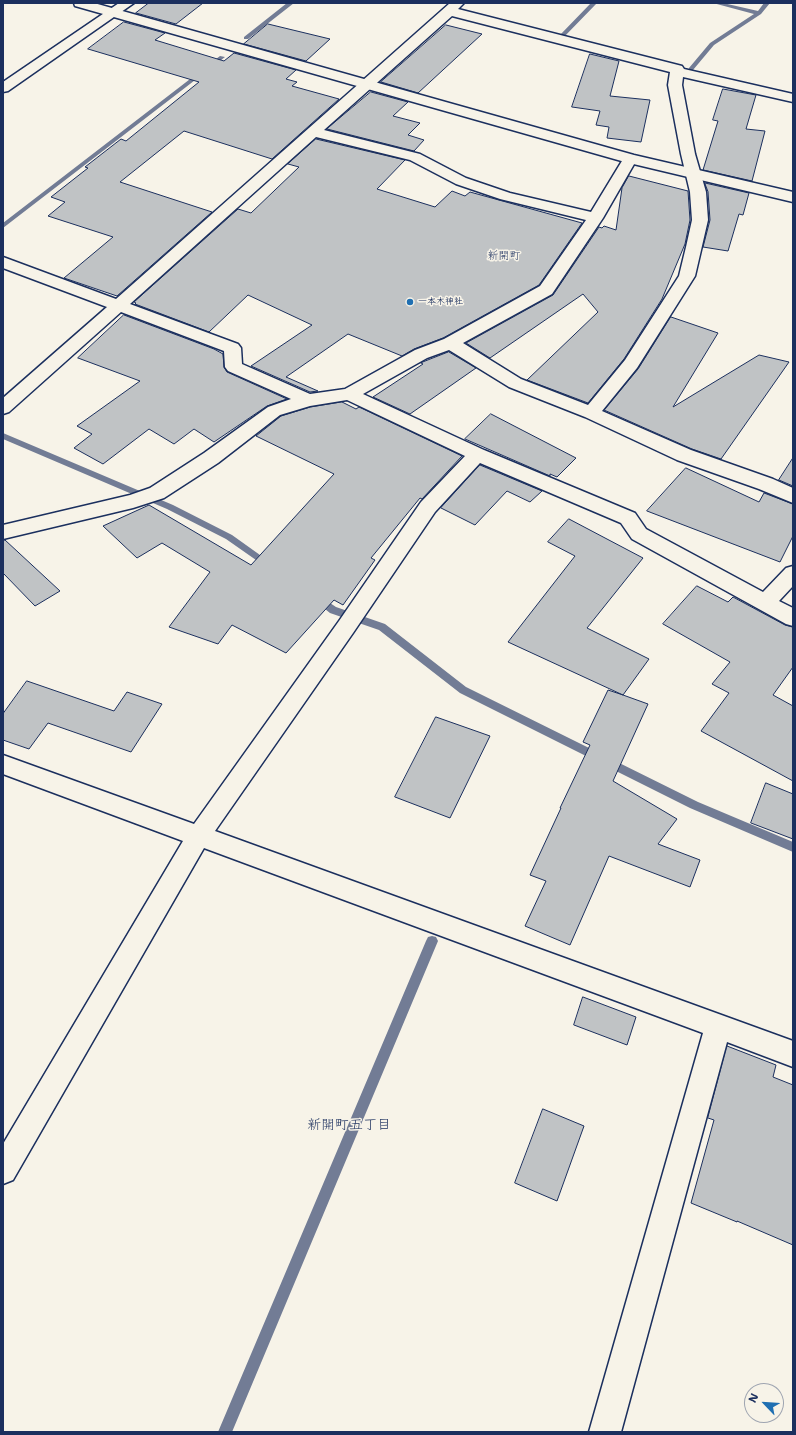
<!DOCTYPE html>
<meta charset="utf-8">
<style>
body{margin:0}
#map{position:relative;width:796px;height:1435px;overflow:hidden;background:#f7f3e8;font-family:"Shantell Sans",sans-serif}
canvas{display:block}
.frame{position:absolute;inset:0;border:4px solid #1b2f5e;pointer-events:none}
.north{position:absolute;left:744px;top:1383px;width:40px;height:40px;box-sizing:border-box;background:#f7f3e8;border:1px solid #9fa5b1;border-radius:50%;rotate:295deg;font-size:11px;font-weight:700;line-height:16px;text-align:center;color:#1b2f5e}
.north::after{content:'';display:block;margin:auto;width:14px;height:18px;background:#1f6fb2;clip-path:polygon(50% 0,100% 100%,50% 72%,0 100%)}
</style>
<div id="map">
<canvas width="796" height="1435"></canvas>
<div class="frame"></div>
<div class="north">N</div>
</div>
<script>
const ctx = document.querySelector('canvas').getContext('2d');
ctx.lineJoin = 'round';
function fill(path, color) { ctx.fillStyle = color; ctx.fill(path, 'evenodd'); }
function strokePath(path, color, width, dash) { ctx.strokeStyle = color; ctx.lineWidth = width; ctx.lineCap = dash ? 'butt' : 'round'; ctx.setLineDash(dash || []); ctx.stroke(path); }
function label(font, color, halo, rows, align = 'center') {
  ctx.font = font + ' "Shantell Sans","Klee One",sans-serif'; ctx.lineWidth = 3; ctx.setLineDash([]); ctx.textBaseline = 'middle'; ctx.strokeStyle = halo; ctx.fillStyle = color; for (const [text, x, y, turn = 0] of rows) {
    ctx.save(); ctx.translate(x, y); ctx.rotate((+turn || 0) * Math.PI / 180); ctx.textAlign = isNaN(turn) ? turn : align; if (halo) ctx.strokeText(text, 0, 0); ctx.fillText(text, 0, 0); ctx.restore();
  }
}
fill(new Path2D(`
 M287,3H294L248,39H244V37Z
 M591,3H597L563,38H559V36Z
 M713,3H723L758,11L764,3H770L761,14L714,45L693,70H689V68L710,43L754,14Z
 M220,56L225,57L3,228V223Z
 M3,433L173,505L232,535L274,565L269,568L266,567L226,539L167,509L3,439Z
 M318,595L336,607L385,624L466,687L698,802L793,842V852L690,808L460,693L379,630L330,613L315,601L313,599Z
 M432,936L436,937L438,941L232,1432H218L426,941L428,937Z`), '#727c95');
const building = new Path2D(`
 M149,3H203L176,24L136,13Z
 M124,22L165,33L155,40L224,61L234,53L296,70L286,79L297,82L292,86L339,99L272,159L184,131L120,182L212,212L117,296L64,278L113,237L48,216L65,202L51,197L88,168L85,167L121,139L126,141L199,82L88,49Z
 M268,24L330,39L306,61L244,44Z
 M446,25L482,34L418,93L381,82Z
 M590,54L619,61L610,96L650,100L641,142L607,138L609,127L596,125L600,111L572,107Z
 M723,89L756,95L746,129L765,131L752,181L703,170L718,121L713,120Z
 M371,92L408,102L393,116L420,123L408,135L424,140L414,151L327,129Z
 M316,139L405,160L377,189L435,207L452,191L465,196L470,192L582,223L539,285L443,338L414,349L402,356L348,334L286,377L318,391L310,392L251,366L312,325L248,295L209,332L135,304L136,303L134,302L238,209L251,213L299,167L288,164Z
 M629,176L688,191L690,220L685,244L662,299L624,359L588,403L527,380L598,312L583,294L490,358L466,343L553,295L599,227L602,228L604,226L616,230L622,188Z
 M705,183L749,193L743,215L739,214L728,251L703,247L710,220L708,192Z
 M124,315L214,349L223,354L224,367L227,372L287,399L267,406L214,442L194,429L174,444L149,429L103,464L74,448L92,434L77,426L140,381L78,358Z
 M671,317L718,333L673,407L759,355L789,362L721,459L692,449L604,410L638,369Z
 M449,352L476,368L410,414L373,397L423,364L421,363Z
 M342,402L356,409L359,407L462,456L422,499L420,498L371,558L375,560L343,605L334,600L286,653L232,625L218,644L169,627L210,572L162,543L137,558L103,526L149,505L251,565L334,474L256,436L281,416L310,407Z
 M491,414L576,458L557,477L550,474V476L465,439Z
 M793,458V486L779,480Z
 M480,465L542,491L530,502L507,491L475,525L441,508Z
 M686,468L759,502L764,493L793,504V536L780,562L647,511Z
 M569,519L643,558L587,628L649,659L623,695L648,704L613,781L677,819L658,844L700,860L690,887L609,856L570,945L525,926L546,881L530,875L561,808H560L590,745L583,742L608,690L623,695L508,642L575,556L548,542Z
 M3,540H5L60,591L35,606L3,573Z
 M697,586L728,602L733,597L785,625L793,627V667L773,695L793,706V781L701,731L729,693L712,684L730,662L663,624Z
 M27,681L114,711L127,692L162,704L131,752L48,723L29,749L3,740V714Z
 M436,717L490,736L450,818L395,797Z
 M766,783L793,794V839L751,823Z
 M583,997L636,1017L627,1045L574,1025Z
 M727,1046L776,1065L773,1077L793,1085V1245L737,1221V1222L691,1203L714,1120L708,1118Z
 M543,1109L584,1126L557,1201L515,1183Z`);
fill(building, '#c0c3c5');
strokePath(building, '#1b2f5e', 1);
const minor = new Path2D(`
 M119,3H134L8,91L3,92V82Z
 M450,3H464L458,9L682,66L684,69L793,94V102L683,77L682,85L695,154L706,192L708,220L695,276L637,368L602,411L691,450L773,479L793,488V503L759,489L677,460L585,417L509,387L449,350L427,358L363,394L484,450L635,513L646,529L763,592L786,568L793,566V586L779,601L793,608V626L786,624L632,539L621,523L480,463L435,512L353,633L215,831L793,1041V1067L727,1042L621,1432H589L703,1033L204,848L13,1180L3,1184V1144L183,841L3,774V755L194,824L339,621L421,502L465,456L347,400L310,406L280,415L218,463L164,498L133,508L3,539V525L130,495L150,488L204,453L268,407L291,399L228,371L225,367L224,351L121,312L9,412L3,414V398L107,307L3,268V257L116,299ZM452,16L670,72L668,85L681,154L690,192L692,220L686,247L679,276L625,360L588,405L521,379L463,343L552,294L603,218L637,159L635,156L630,155L625,156L591,212L510,193L466,178L420,154L324,130ZM316,137L410,160L456,184L500,199L586,220L540,286L444,339L415,350L345,389L310,394L242,364L241,348L238,344L130,304Z`);
const tertiary = new Path2D(`
 M74,3H94L634,155L793,192V202L625,162L75,6Z`);
strokePath(minor, '#1b2f5e', 3);
strokePath(tertiary, '#1b2f5e', 3);
fill(minor, '#f7f3e8');
fill(tertiary, '#f7f3e8');
for (const [x, y, r, color] of [
 [410,302,4,"#1f6fb2"]
]) { const dot = new Path2D(); dot.arc(x, y, r, 0, 2 * Math.PI); ctx.fillStyle = color; ctx.fill(dot); strokePath(dot, '#f7f3e8', 1.5); }
label('bold 9px', '#1b2f5e', '#f7f3e8', [
 ["一本木神社",418,302]
], 'left');
label('11px', '#1b2f5e', '#f7f3e8', [
 ["新開町",504,256]
]);
label('14px', '#1b2f5e', '#f7f3e8', [
 ["新開町五丁目",349,1125]
]);
</script>
